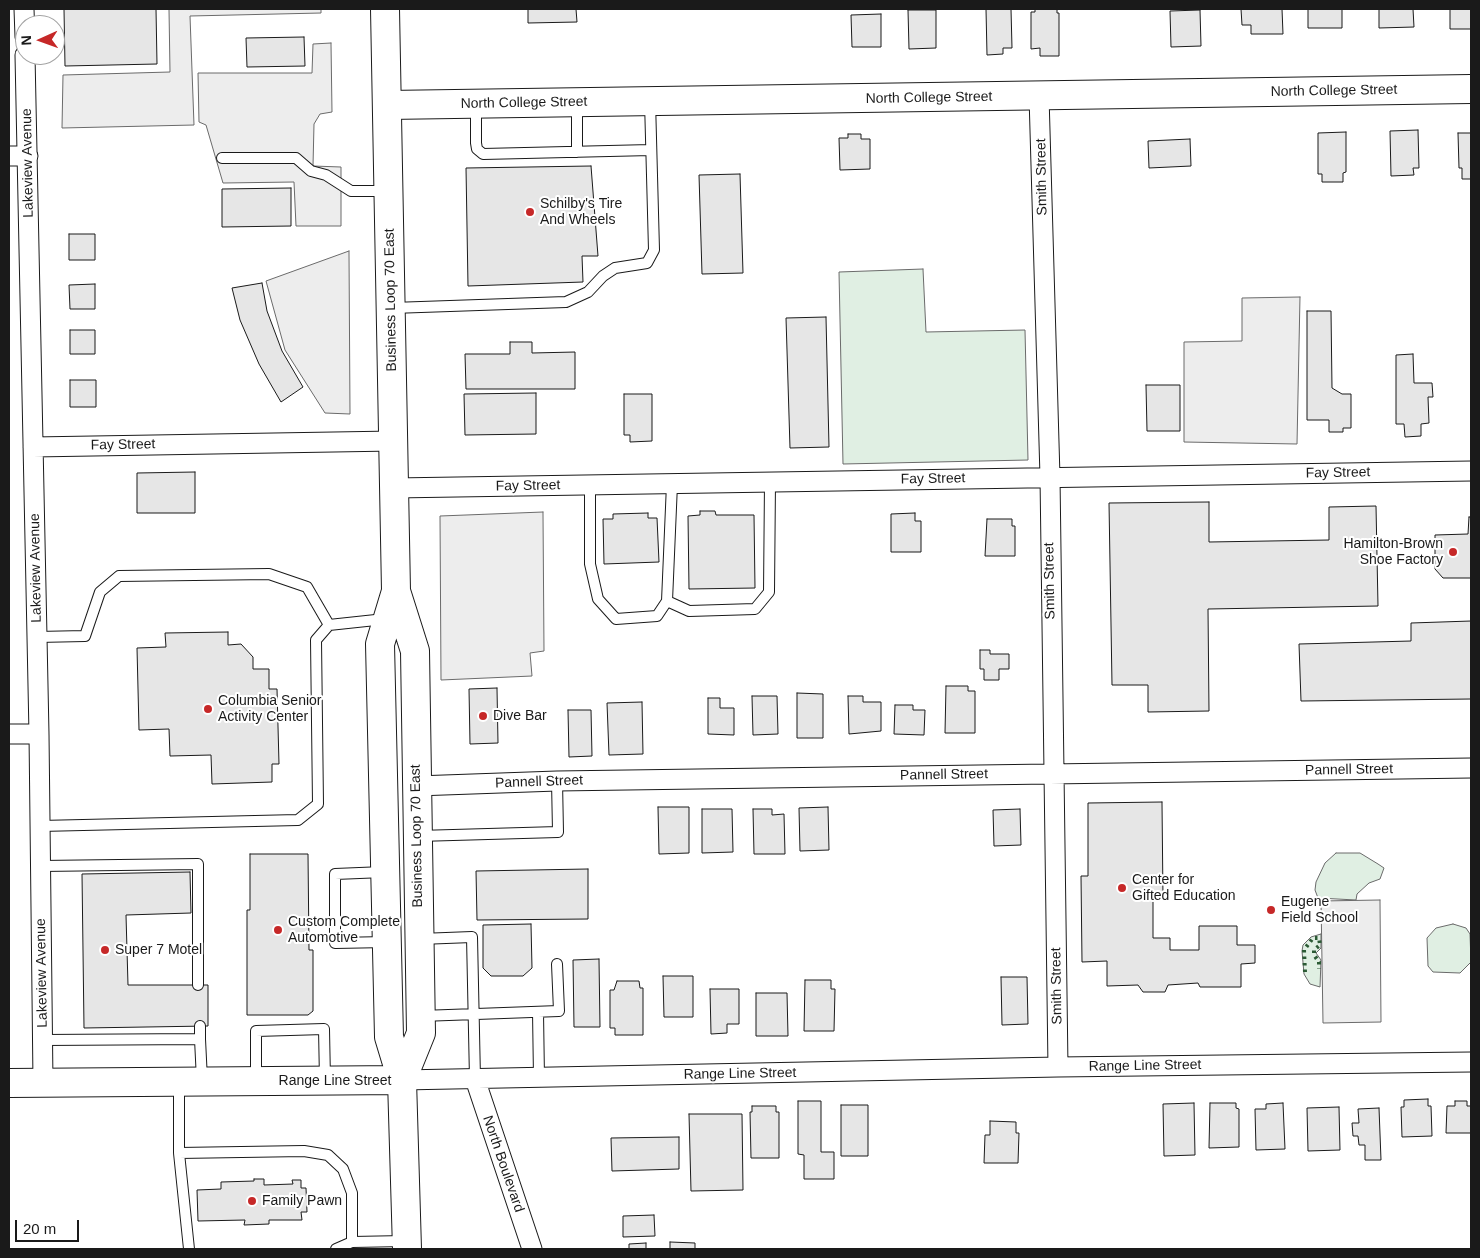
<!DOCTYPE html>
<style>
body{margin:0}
#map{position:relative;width:1480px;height:1258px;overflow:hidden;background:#fff;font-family:Arial,sans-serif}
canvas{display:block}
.frame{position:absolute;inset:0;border:10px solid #1a1a1a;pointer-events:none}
.north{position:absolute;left:15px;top:15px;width:50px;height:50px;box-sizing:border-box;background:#fff;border:1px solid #a3a3a3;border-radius:50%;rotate:268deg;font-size:14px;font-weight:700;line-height:20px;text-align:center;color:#1a1a1a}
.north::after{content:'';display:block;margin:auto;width:18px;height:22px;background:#c62828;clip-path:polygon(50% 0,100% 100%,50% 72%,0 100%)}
.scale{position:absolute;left:15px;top:1220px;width:64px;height:22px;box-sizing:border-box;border:2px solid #1a1a1a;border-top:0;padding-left:6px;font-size:15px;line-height:18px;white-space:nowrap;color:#1a1a1a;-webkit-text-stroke:4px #fff;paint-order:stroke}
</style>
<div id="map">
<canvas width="1480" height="1258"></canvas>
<div class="frame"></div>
<div class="north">N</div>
<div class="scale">20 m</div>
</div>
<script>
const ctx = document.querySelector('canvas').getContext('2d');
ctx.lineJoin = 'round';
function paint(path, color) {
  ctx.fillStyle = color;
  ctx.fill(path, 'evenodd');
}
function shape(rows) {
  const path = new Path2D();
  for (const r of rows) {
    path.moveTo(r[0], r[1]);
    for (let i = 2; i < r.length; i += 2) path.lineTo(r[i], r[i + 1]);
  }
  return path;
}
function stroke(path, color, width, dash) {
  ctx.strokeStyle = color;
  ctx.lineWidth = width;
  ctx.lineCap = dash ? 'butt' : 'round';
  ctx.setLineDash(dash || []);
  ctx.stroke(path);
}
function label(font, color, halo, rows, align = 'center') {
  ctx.font = font + ' Arial,sans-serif';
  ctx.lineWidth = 4;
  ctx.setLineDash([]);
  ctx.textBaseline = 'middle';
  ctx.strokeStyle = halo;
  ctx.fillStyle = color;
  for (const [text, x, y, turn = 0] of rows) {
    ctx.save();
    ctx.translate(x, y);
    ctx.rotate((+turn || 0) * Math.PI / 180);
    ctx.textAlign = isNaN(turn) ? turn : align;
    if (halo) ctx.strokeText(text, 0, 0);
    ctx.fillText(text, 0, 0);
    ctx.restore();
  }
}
const green = shape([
 [923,269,926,332,1025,330,1028,460,843,464,839,272,923,269],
 [1336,853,1360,853,1378,864,1384,868,1380,879,1369,883,1357,894,1356,900,1318,898,1315,890,1316,882,1325,863,1336,853],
 [1453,924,1466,928,1470,934,1471,962,1460,973,1433,972,1428,966,1427,938,1436,928,1453,924],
 [1321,934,1321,948,1316,953,1321,960,1320,987,1310,984,1304,974,1302,951,1303,945,1311,937,1321,934]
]);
paint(green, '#e0efe3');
stroke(green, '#6a6a6a', 1);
const parking = shape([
 [169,9,321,9,321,13,190,16,194,125,62,128,63,75,170,72,169,9],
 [331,43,332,112,320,114,314,124,313,166,341,167,341,226,296,226,294,182,223,183,206,125,199,122,198,73,312,73,313,44,331,43],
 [349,251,350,414,325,413,285,350,266,281,349,251],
 [1300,297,1297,444,1184,442,1184,342,1242,341,1242,298,1300,297],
 [543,512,544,651,530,653,532,676,441,680,440,516,543,512],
 [1380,900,1381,1022,1323,1023,1321,901,1380,900]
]);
paint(parking, '#ededed');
stroke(parking, '#6a6a6a', 1);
const building = shape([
 [64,9,156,9,157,64,65,66,64,9],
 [528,9,576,9,577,22,528,23,528,9],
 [986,9,1011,9,1012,48,1003,48,1003,54,987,55,986,9],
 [1035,9,1057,9,1057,13,1059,13,1059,56,1040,56,1040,48,1031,49,1031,12,1035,12,1035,9],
 [1241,9,1282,9,1283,34,1251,34,1251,25,1242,25,1241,9],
 [1308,9,1342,9,1342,28,1308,28,1308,9],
 [1379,9,1413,9,1414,27,1379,28,1379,9],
 [1450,9,1471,9,1471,29,1450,29,1450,9],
 [908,10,936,10,936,48,909,49,908,10],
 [1200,10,1201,46,1171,47,1170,11,1200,10],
 [881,14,881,47,852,47,851,15,881,14],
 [304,37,305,66,247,67,246,38,304,37],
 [1418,130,1419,168,1413,168,1414,175,1391,176,1390,131,1418,130],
 [1346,132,1346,172,1343,173,1343,182,1322,182,1322,174,1318,174,1318,133,1346,132],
 [1458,133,1471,133,1471,179,1462,179,1462,168,1459,168,1458,133],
 [848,134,861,134,861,139,870,139,870,169,840,170,839,138,848,138,848,134],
 [1190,139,1191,166,1149,168,1148,141,1190,139],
 [591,166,598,256,582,256,583,282,468,286,466,168,591,166],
 [740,174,743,273,702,274,699,175,740,174],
 [291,188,291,226,222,227,222,189,291,188],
 [69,234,95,234,95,260,69,260,69,234],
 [262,283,267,311,282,351,303,387,281,402,259,364,240,320,232,288,262,283],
 [95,284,95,309,70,309,69,285,95,284],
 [1307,311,1331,311,1332,388,1342,394,1351,394,1351,428,1343,428,1343,432,1329,432,1329,420,1307,420,1307,311],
 [826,317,829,447,790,448,786,318,826,317],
 [70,330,95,330,95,354,70,354,70,330],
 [510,342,532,342,532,353,575,352,575,389,466,389,465,354,510,354,510,342],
 [1413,354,1414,383,1432,383,1433,397,1428,397,1429,423,1421,424,1421,436,1405,437,1404,424,1396,424,1396,355,1413,354],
 [70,380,96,380,96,407,70,407,70,380],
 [1146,385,1180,385,1180,431,1147,431,1146,385],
 [536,393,536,434,465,435,464,394,536,393],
 [624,394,652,394,652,441,630,442,630,435,624,435,624,394],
 [195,472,195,513,137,513,137,473,195,472],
 [1209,502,1209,542,1329,540,1329,507,1376,506,1378,606,1208,609,1209,711,1148,712,1148,685,1112,685,1109,503,1209,502],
 [700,511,715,511,716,515,754,515,755,588,689,589,688,516,700,515,700,511],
 [648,513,648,518,657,518,659,562,604,564,603,519,613,519,613,514,648,513],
 [915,513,915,521,921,521,921,552,891,552,891,514,915,513],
 [1469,517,1471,517,1471,578,1443,578,1435,569,1435,535,1468,534,1469,517],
 [987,519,1012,519,1012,526,1015,526,1015,556,985,556,987,519],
 [1471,621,1471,699,1301,701,1299,644,1411,641,1411,623,1471,621],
 [228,632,228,645,241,644,253,657,253,669,269,669,269,689,277,689,279,764,272,764,272,782,212,784,211,755,170,756,169,729,139,730,137,648,166,647,165,633,228,632],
 [980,650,990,650,990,654,1009,654,1009,669,999,669,999,680,984,680,984,669,980,669,980,650],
 [946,686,968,686,968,691,975,691,975,733,945,733,946,686],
 [497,688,498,743,470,744,469,689,497,688],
 [797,693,823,694,823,738,797,738,797,693],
 [752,696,777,696,778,734,753,735,752,696],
 [848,696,863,696,863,702,881,702,881,731,849,734,848,696],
 [708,698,720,698,720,708,734,708,734,735,708,734,708,698],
 [642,702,643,754,609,755,607,703,642,702],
 [895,705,913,705,913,710,925,710,924,735,894,734,895,705],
 [568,710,591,710,592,756,569,757,568,710],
 [1162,802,1163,899,1153,899,1153,938,1170,938,1170,950,1199,950,1199,926,1237,926,1237,945,1255,945,1255,963,1241,964,1241,987,1200,987,1198,983,1168,985,1165,992,1143,992,1138,985,1107,986,1107,961,1082,962,1081,876,1088,876,1088,803,1162,802],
 [658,807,689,807,689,853,659,854,658,807],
 [828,807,829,850,800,851,799,808,828,807],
 [702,809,732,809,733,852,702,853,702,809],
 [753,809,772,809,772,815,784,814,785,854,754,854,753,809],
 [1020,809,1021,845,994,846,993,810,1020,809],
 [250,854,308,854,309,950,313,950,313,1011,308,1015,247,1015,247,910,250,910,250,854],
 [588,869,588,919,477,920,476,871,588,869],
 [190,872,191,913,126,915,128,985,208,985,208,1026,84,1028,82,874,190,872],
 [531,924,532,968,523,976,491,976,483,968,483,925,531,924],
 [599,959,600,1027,574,1027,573,960,599,959],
 [663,976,693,976,693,1017,664,1017,663,976],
 [1001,977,1027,977,1028,1024,1002,1025,1001,977],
 [805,980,831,980,831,989,835,989,834,1031,804,1031,805,980],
 [617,981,639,981,640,988,643,988,643,1035,615,1035,615,1028,610,1028,610,990,614,990,617,981],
 [710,989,739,989,739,1024,727,1024,727,1033,711,1034,710,989],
 [756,993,787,993,788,1036,756,1036,756,993],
 [1428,1099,1428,1106,1431,1106,1432,1136,1402,1137,1401,1107,1404,1107,1404,1100,1428,1099],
 [798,1101,821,1101,821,1152,834,1152,834,1179,804,1179,804,1155,798,1154,798,1101],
 [1455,1101,1467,1101,1467,1106,1471,1106,1471,1133,1446,1133,1447,1106,1455,1106,1455,1101],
 [1194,1103,1195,1155,1164,1156,1163,1104,1194,1103],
 [1210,1103,1236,1103,1236,1108,1239,1109,1239,1147,1209,1148,1210,1103],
 [1283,1103,1285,1149,1256,1150,1255,1109,1266,1109,1266,1104,1283,1103],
 [841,1105,868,1105,868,1156,841,1156,841,1105],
 [752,1106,776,1106,776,1112,779,1112,779,1158,751,1158,750,1112,752,1112,752,1106],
 [1339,1107,1340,1150,1308,1151,1307,1108,1339,1107],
 [1379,1108,1381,1160,1365,1160,1365,1145,1359,1145,1358,1136,1353,1136,1352,1123,1359,1123,1358,1109,1379,1108],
 [689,1114,742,1114,743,1190,691,1191,689,1114],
 [990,1121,1016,1122,1016,1133,1019,1133,1018,1163,984,1163,985,1135,990,1135,990,1121],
 [679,1137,679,1169,612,1171,611,1138,679,1137],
 [254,1179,264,1179,264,1185,293,1184,292,1180,301,1180,301,1188,306,1188,307,1212,301,1212,302,1220,269,1220,269,1224,244,1225,245,1220,198,1221,197,1190,221,1189,221,1182,254,1181,254,1179],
 [654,1215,655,1236,623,1237,623,1216,654,1215],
 [670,1242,695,1243,695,1249,670,1249,670,1242],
 [646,1243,646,1249,629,1249,629,1244,646,1243]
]);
paint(building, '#e6e6e6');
stroke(building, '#1a1a1a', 1);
const lane = shape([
 [476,105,476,143,477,149,483,154,651,150],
 [577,152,577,103],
 [222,158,296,158,311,171,326,175,351,191,388,191],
 [392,308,566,302,588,292,603,276,615,268,647,263,654,250,650,101],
 [590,485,590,564,598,599,616,619,657,616,667,601,672,484],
 [667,601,689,611,755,609,769,592,770,482],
 [37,637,85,636,100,592,119,576,269,574,307,587,329,625],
 [40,826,298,820,318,804,316,640,329,625,385,619],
 [418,836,558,832,557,781],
 [41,866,198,864,198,985],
 [384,872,335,874,335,943,387,942],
 [420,939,472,937,475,1079],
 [538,1012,539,1078],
 [421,1016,559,1011,557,964],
 [200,1026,200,1039],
 [43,1040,200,1039,202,1080],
 [256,1079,256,1031,324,1029,325,1080],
 [179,1083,179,1153,304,1151,328,1155,343,1169,352,1193,352,1242,405,1241],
 [179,1153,189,1249],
 [336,1249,352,1242]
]);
const street = shape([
 [24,9,25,37],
 [25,55,39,734,43,1082],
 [1039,96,1050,477,1058,1067],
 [9,156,28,156],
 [33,447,394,441],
 [394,488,1471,471],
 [9,734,39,734],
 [416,786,557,781,1471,768],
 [475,1079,532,1249],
 [402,1080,1058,1067,1471,1062]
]);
const secondary = shape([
 [387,105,1471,89]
]);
const primary = shape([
 [385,9,396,591,380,644,389,1037,402,1080,407,1249],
 [396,591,415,651,421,1033,402,1080],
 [9,1083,402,1080]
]);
stroke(lane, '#1a1a1a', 12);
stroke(street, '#1a1a1a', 21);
stroke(secondary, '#1a1a1a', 30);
stroke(primary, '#1a1a1a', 30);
stroke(lane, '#fff', 10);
stroke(street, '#fff', 19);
stroke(secondary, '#fff', 28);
stroke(primary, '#fff', 28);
stroke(shape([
 [1305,972,1304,950,1313,938,1319,938,1320,945,1314,950,1314,955,1319,962,1319,969]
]), '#2b5a34', 4, [2.5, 4]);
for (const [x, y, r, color] of [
 [530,212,5,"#c62828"],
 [1453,552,5,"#c62828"],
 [208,709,5,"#c62828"],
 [483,716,5,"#c62828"],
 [1122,888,5,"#c62828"],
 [1271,910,5,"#c62828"],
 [278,930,5,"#c62828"],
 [105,950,5,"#c62828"],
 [252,1201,5,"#c62828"]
]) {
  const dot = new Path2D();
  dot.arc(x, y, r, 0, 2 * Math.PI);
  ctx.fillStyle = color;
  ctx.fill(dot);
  stroke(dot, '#fff', 2);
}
label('14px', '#1a1a1a', '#fff', [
 ["North College Street",1334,91,-1],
 ["North College Street",929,98,-1],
 ["North College Street",524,103,-1],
 ["Lakeview Avenue",28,163,-91],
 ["Smith Street",1042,177,-91],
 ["Business Loop 70 East",391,300,-91],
 ["Fay Street",123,445,-1],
 ["Fay Street",1338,473,-1],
 ["Fay Street",933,479,-1],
 ["Fay Street",528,486,-1],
 ["Lakeview Avenue",36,568,-91],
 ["Smith Street",1050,581,-91],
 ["Pannell Street",1349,770,-1],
 ["Pannell Street",944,775,-1],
 ["Pannell Street",539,782,-2],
 ["Business Loop 70 East",417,836,-91],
 ["Lakeview Avenue",42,973,-91],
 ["Smith Street",1057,986,-91],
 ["Range Line Street",1145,1066,-1],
 ["Range Line Street",740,1074,-1],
 ["Range Line Street",335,1081],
 ["North Boulevard",503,1164,71]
]);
label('14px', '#1a1a1a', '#fff', [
 ["Schilby's Tire",540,204],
 ["And Wheels",540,220],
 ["Hamilton-Brown",1443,544,"right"],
 ["Shoe Factory",1443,560,"right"],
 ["Columbia Senior",218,701],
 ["Activity Center",218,717],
 ["Dive Bar",493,716],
 ["Center for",1132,880],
 ["Gifted Education",1132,896],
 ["Eugene",1281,902],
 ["Field School",1281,918],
 ["Custom Complete",288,922],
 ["Automotive",288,938],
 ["Super 7 Motel",115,950],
 ["Family Pawn",262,1201]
], 'left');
</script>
